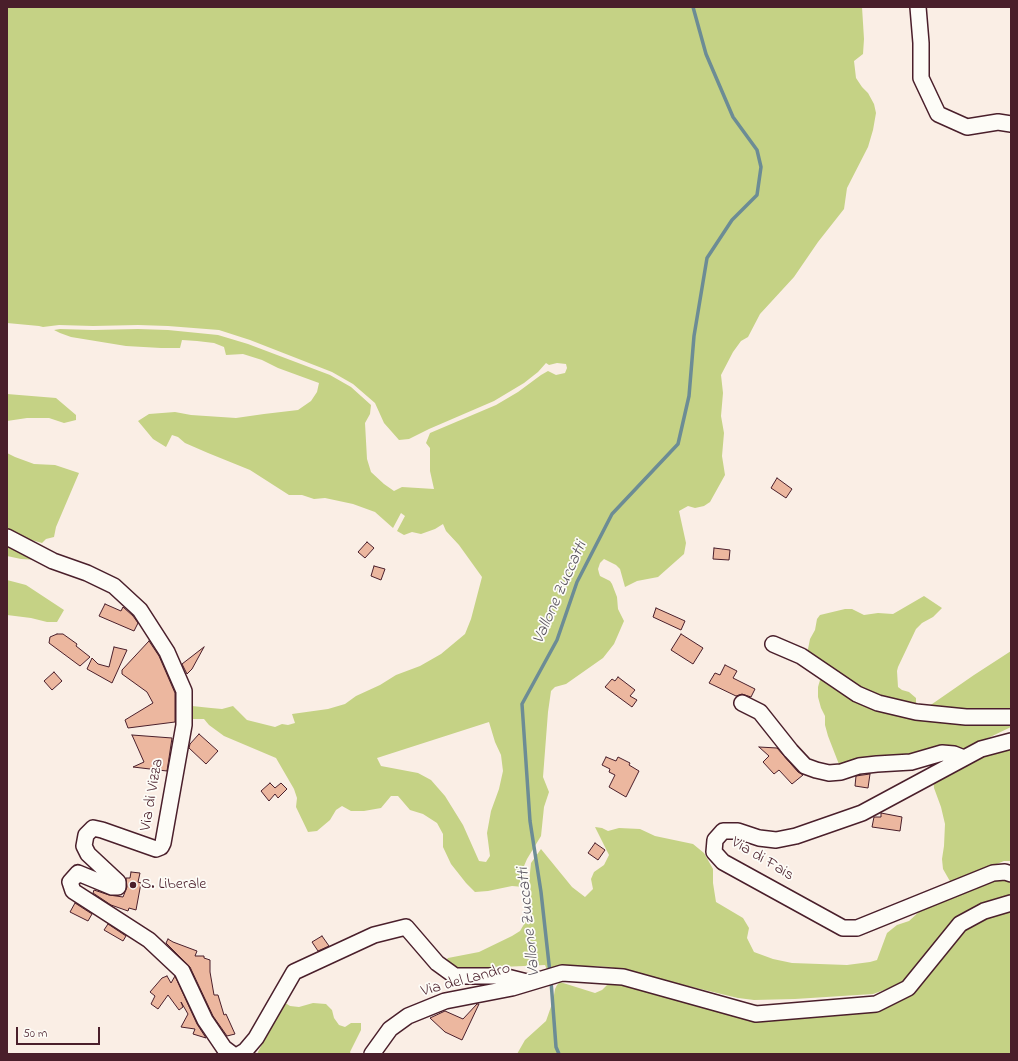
<!DOCTYPE html>
<style>
body{margin:0}
#map{position:relative;width:1018px;height:1061px;overflow:hidden;background:#faeee5;font-family:"Indie Flower",sans-serif}
canvas{display:block}
.frame{position:absolute;inset:0;border:8px solid #4a1f2b;pointer-events:none}
.scale{position:absolute;left:16px;top:1027px;width:84px;height:18px;box-sizing:border-box;border:2px solid #4a1f2b;border-top:0;padding-left:5px;font-size:12px;line-height:14px;white-space:nowrap;color:#4a1f2b;-webkit-text-stroke:3px #fdfcf7;paint-order:stroke}
</style>
<div id="map">
<canvas width="1018" height="1061"></canvas>
<div class="frame"></div>
<div class="scale">50 m</div>
</div>
<script>
const ctx = document.querySelector('canvas').getContext('2d');
ctx.lineJoin = 'round';
function paint(path, color) {
  ctx.fillStyle = color;
  ctx.fill(path, 'evenodd');
}
function shape(rows) {
  const path = new Path2D();
  for (const r of rows) {
    path.moveTo(r[0], r[1]);
    for (let i = 2; i < r.length; i += 2) path.lineTo(r[i], r[i + 1]);
  }
  return path;
}
function stroke(path, color, width, dash) {
  ctx.strokeStyle = color;
  ctx.lineWidth = width;
  ctx.lineCap = dash ? 'butt' : 'round';
  ctx.setLineDash(dash || []);
  ctx.stroke(path);
}
function label(font, color, halo, rows, align = 'center') {
  ctx.font = font + ' "Indie Flower",sans-serif';
  ctx.lineWidth = 3.5;
  ctx.setLineDash([]);
  ctx.textBaseline = 'middle';
  ctx.strokeStyle = halo;
  ctx.fillStyle = color;
  for (const [text, x, y, turn = 0] of rows) {
    ctx.save();
    ctx.translate(x, y);
    ctx.rotate((+turn || 0) * Math.PI / 180);
    ctx.textAlign = isNaN(turn) ? turn : align;
    if (halo) ctx.strokeText(text, 0, 0);
    ctx.fillText(text, 0, 0);
    ctx.restore();
  }
}
paint(shape([
 [7,7,862,7,864,39,863,54,854,61,856,78,862,87,868,93,874,104,876,113,873,130,868,147,847,188,844,209,818,242,794,277,760,314,748,337,741,341,733,352,721,375,723,393,721,416,724,433,722,456,725,475,710,502,704,506,695,508,688,506,679,511,686,543,684,554,658,577,637,581,625,587,620,569,616,565,604,559,600,563,598,569,599,573,600,576,610,581,612,584,617,597,618,609,624,621,614,644,603,658,566,684,555,687,551,691,548,712,543,777,549,792,544,807,541,836,527,859,524,866,524,887,512,886,488,891,475,892,466,883,451,864,443,847,443,834,437,823,423,814,410,810,398,796,391,796,381,808,364,811,351,811,342,806,336,810,330,820,317,831,308,832,296,807,297,798,294,789,276,758,224,736,209,725,204,719,193,719,190,716,192,706,211,708,222,709,233,706,247,720,275,727,282,724,288,725,295,723,292,714,328,709,345,704,356,696,380,685,396,675,420,666,441,654,465,634,471,619,482,577,459,545,446,531,443,524,435,529,421,534,412,532,404,535,397,531,405,516,401,513,393,528,375,512,353,504,325,498,314,499,302,495,289,495,250,470,208,453,185,443,178,437,172,435,166,447,153,439,138,421,149,414,175,412,191,415,236,418,264,414,298,410,311,401,317,392,319,383,278,368,262,360,243,354,226,355,224,347,214,343,197,341,182,340,180,348,161,348,126,346,71,337,60,333,54,330,60,329,93,330,138,329,168,330,218,335,248,344,330,375,351,387,371,405,370,414,365,423,367,459,371,472,384,484,394,491,402,487,434,489,430,471,430,448,426,443,430,433,496,405,518,392,541,375,548,371,556,375,565,373,567,368,566,364,557,363,549,365,546,363,538,372,524,383,494,401,429,429,409,439,399,440,384,423,375,403,353,384,332,372,250,340,219,330,168,326,138,325,93,326,59,325,43,327,39,326,7,323],
 [489,722,495,742,501,755,503,771,499,789,491,811,487,833,490,856,486,862,479,861,463,825,445,796,431,780,418,773,381,766,377,758],
 [7,394,56,398,76,415,76,420,64,423,49,418,27,418,7,421],
 [7,453,15,457,34,464,55,465,79,473,56,527,54,537,46,539,42,543,7,533],
 [7,538,39,560,21,559,7,556],
 [7,580,26,585,64,610,57,622,47,622,31,618,7,615],
 [924,596,942,608,933,617,922,623,916,629,898,667,897,671,898,687,902,690,909,692,916,698,916,710,882,702,807,654,810,639,815,630,817,619,820,615,845,609,852,609,864,615,878,613,893,614],
 [1011,651,1011,713,922,711,974,675],
 [827,677,851,694,1011,720,1011,727,963,750,840,767,828,736,825,725,825,716,821,708,818,697,818,687,820,680],
 [1011,736,1011,861,1004,861,951,883,943,869,942,859,944,846,945,824,941,807,934,788,933,776],
 [595,827,602,828,608,831,619,828,640,829,655,836,693,844,704,853,713,869,713,883,716,902,743,918,749,928,747,938,754,952,773,959,792,963,847,965,870,962,877,960,887,933,897,925,909,921,932,900,1011,871,1011,898,987,904,911,976,898,985,873,994,795,999,754,1000,738,998,609,967,591,966,547,970,545,965,459,969,453,968,445,962,448,958,479,952,512,936,520,931,526,921,531,902,529,883,531,863,541,849,572,887,585,897,593,889,591,879,594,872,604,865,609,855],
 [1011,907,1011,1054,517,1054,525,1040,546,1021,553,1001,555,989,557,985,560,982,595,993,602,990,614,978,745,1010,894,997,972,921],
 [278,1000,287,1004,290,1006,299,1007,313,1003,326,1004,332,1010,334,1018,339,1025,345,1027,351,1023,361,1023,361,1030,350,1052,351,1054,257,1054,263,1042,263,1038]
]), '#c5d285');
stroke(shape([
 [550,973,541,892,530,821,522,704,557,640,577,582,612,514,678,444,689,396,694,336,707,258,732,220,757,195,761,167,757,150,733,117,706,54,693,7],
 [551,981,556,1047,559,1054]
]), '#6c8c95', 3.5);
const building = shape([
 [777,478,792,489,786,498,771,488,777,478],
 [367,542,374,548,365,558,358,552,367,542],
 [714,548,730,550,729,560,713,559,714,548],
 [374,566,385,569,381,580,371,576,374,566],
 [105,604,121,611,123,607,133,616,138,623,134,631,99,616,105,604],
 [656,608,685,621,681,630,653,617,656,608],
 [57,634,63,634,77,644,76,646,90,657,80,666,49,643,50,637,57,634],
 [681,634,703,648,693,664,671,650,681,634],
 [149,641,159,656,175,693,175,722,128,728,125,720,153,703,147,692,122,674,122,670,149,641],
 [114,647,127,650,112,683,87,669,92,658,98,664,109,667,114,647],
 [204,647,192,669,187,674,182,664,204,647],
 [725,665,737,671,733,678,755,689,751,697,742,694,736,696,709,683,715,673,720,675,725,665],
 [54,672,62,681,52,690,44,681,54,672],
 [618,677,635,690,630,696,637,700,632,707,605,687,612,679,615,681,618,677],
 [199,734,218,751,206,764,189,748,190,744,199,734],
 [132,735,172,738,167,771,133,767,144,762,132,735],
 [759,747,777,748,798,772,803,775,792,784,779,770,774,774,763,762,769,756,759,747],
 [606,757,616,761,618,757,630,763,629,765,639,771,626,797,609,787,615,775,609,772,610,769,602,765,606,757],
 [870,774,868,788,855,786,856,776,870,774],
 [270,783,275,788,281,783,287,789,278,798,275,794,269,801,261,791,270,783],
 [881,813,902,817,900,831,872,827,874,817,881,817,881,813],
 [595,843,605,850,598,860,588,853,595,843],
 [131,872,140,873,138,882,141,883,136,910,129,908,128,911,111,905,93,893,94,890,109,895,123,897,127,887,126,878,130,878,131,872],
 [75,903,92,914,88,921,70,912,75,903],
 [108,924,126,936,123,941,104,930,108,924],
 [322,936,329,946,318,951,312,942,322,936],
 [168,939,173,942,197,951,195,956,204,956,204,958,210,960,210,972,214,995,218,995,224,1015,226,1014,235,1034,227,1036,213,1016,190,967,166,943,168,939],
 [167,976,171,983,175,976,197,1024,206,1038,193,1034,195,1029,181,1027,188,1014,181,1002,183,1007,179,1010,168,995,158,1009,151,1004,155,996,150,992,162,978,167,976],
 [477,1004,479,1004,462,1040,445,1032,430,1018,445,1011,463,1019,477,1004]
]);
paint(building, '#ecb79f');
stroke(building, '#4a1f2b', 1);
const minor = shape([
 [918,7,921,43,921,78,938,114,967,127,998,122,1011,124],
 [7,537,53,561,87,573,114,586,140,610,167,652,184,691,184,725,163,843,161,847,156,849,102,830,93,828,86,835,84,846,88,854,118,882,118,887,112,887,78,873,70,882,73,891,149,940,182,971,205,1020,224,1048,232,1054],
 [773,644,801,656,857,694,878,703,916,712,966,717,1011,717],
 [742,703,760,712,791,751,805,766,816,770,829,773,841,772,859,766,877,764,911,762,942,753,954,754,964,758],
 [1011,741,981,749,862,813,796,836,776,840,759,838,738,831,723,831,715,840,714,852,723,862,843,928,857,928,993,873,1005,872,1011,874],
 [240,1054,245,1051,256,1038,294,972,374,935,406,927,437,963,455,976,503,976,527,982],
 [372,1054,390,1029,408,1016,445,1001,512,988,562,973,623,977,756,1014,876,1004,908,988,960,924,984,911,1011,903]
]);
stroke(minor, '#4a1f2b', 18);
stroke(minor, '#fdfcf7', 15);
for (const [x, y, r, color] of [
 [133,885,4,"#4a1f2b"]
]) {
  const dot = new Path2D();
  dot.arc(x, y, r, 0, 2 * Math.PI);
  ctx.fillStyle = color;
  ctx.fill(dot);
  stroke(dot, '#fdfcf7', 1.5);
}
label('16px', '#4a1f2b', '#fdfcf7', [
 ["Via di Vizza",153,795,-80],
 ["Via di Fais",762,860,31],
 ["Via del Landro",466,981,-15]
]);
label('16px', '#4a1f2b', '#fdfcf7', [
 ["S. Liberale",141,885]
], 'left');
label('italic 17px', '#5b5560', '#fdfcf7', [
 ["Vallone Zuccatti",561,593,-66],
 ["Vallone Zuccatti",530,922,-96]
]);
</script>
